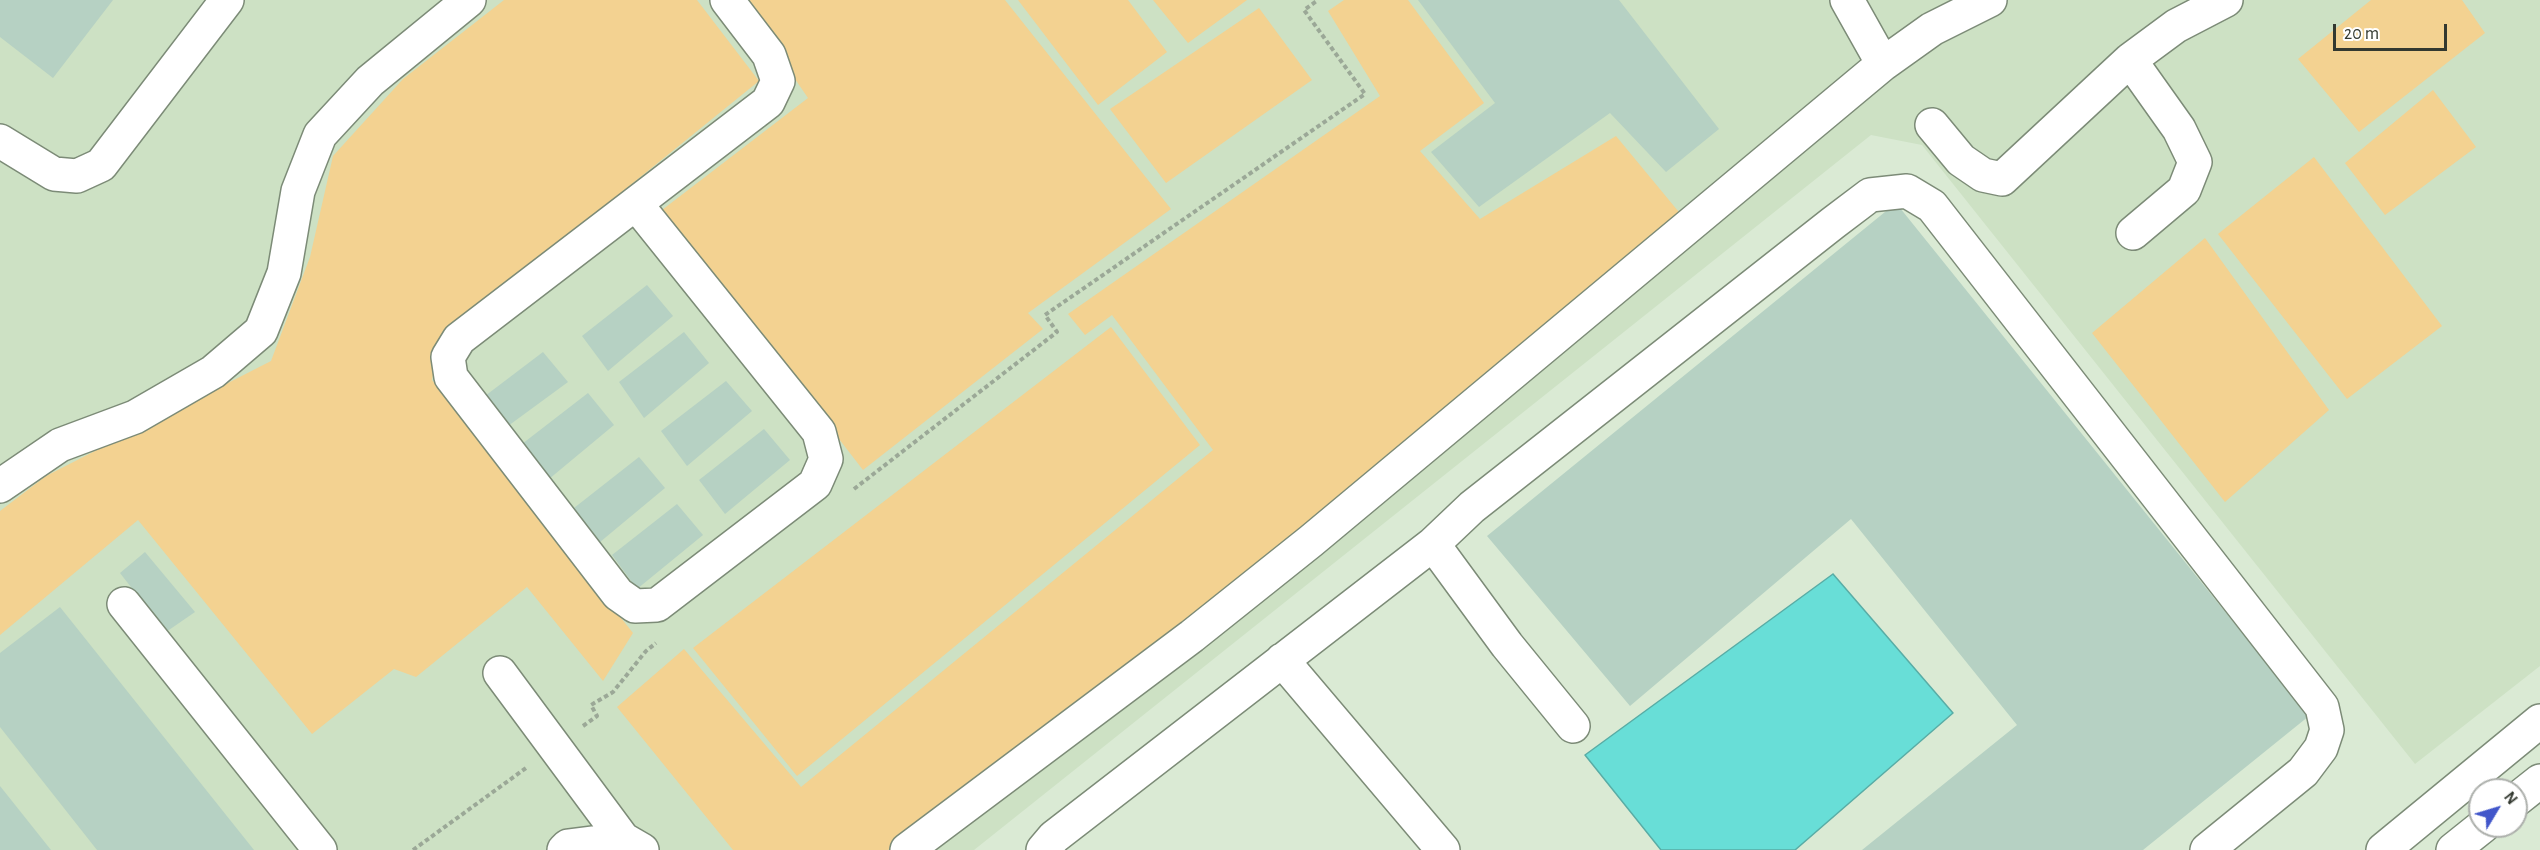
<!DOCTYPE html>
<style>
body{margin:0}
#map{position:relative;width:2540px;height:850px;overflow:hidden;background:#daead4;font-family:"Alegreya Sans",sans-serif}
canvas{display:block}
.north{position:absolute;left:2468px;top:778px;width:60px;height:60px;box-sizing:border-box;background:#fff;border:2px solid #adb0ac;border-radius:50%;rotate:52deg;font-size:16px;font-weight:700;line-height:24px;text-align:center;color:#333930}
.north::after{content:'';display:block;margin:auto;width:21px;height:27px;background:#4156ca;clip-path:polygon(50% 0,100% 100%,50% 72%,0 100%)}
.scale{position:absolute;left:2333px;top:24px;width:114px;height:27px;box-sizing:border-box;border:3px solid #333930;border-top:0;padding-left:8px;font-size:18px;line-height:21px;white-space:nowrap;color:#333930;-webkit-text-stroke:4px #fff;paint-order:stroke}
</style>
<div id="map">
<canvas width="2540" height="850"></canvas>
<div class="north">N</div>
<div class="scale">20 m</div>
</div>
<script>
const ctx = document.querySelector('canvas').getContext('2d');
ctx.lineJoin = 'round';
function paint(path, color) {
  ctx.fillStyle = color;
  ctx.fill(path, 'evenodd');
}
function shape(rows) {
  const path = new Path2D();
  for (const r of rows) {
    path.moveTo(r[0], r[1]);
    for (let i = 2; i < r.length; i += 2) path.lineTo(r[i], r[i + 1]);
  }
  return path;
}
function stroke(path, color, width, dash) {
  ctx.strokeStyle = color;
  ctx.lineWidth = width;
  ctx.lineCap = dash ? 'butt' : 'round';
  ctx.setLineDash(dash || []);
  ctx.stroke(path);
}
paint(shape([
 [0,0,2540,0,2540,666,2415,764,1922,145,1871,135,974,850,0,850]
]), '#cde1c4');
paint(shape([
 [504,0,697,0,759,81,439,340,432,380,633,633,603,681,527,587,416,677,394,669,312,734,138,520,0,635,0,511,46,476,271,361,310,257,333,156,403,79],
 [741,0,1005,0,1171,209,1028,313,1043,329,863,470,662,210,808,98],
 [1018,0,1128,0,1167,52,1098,105],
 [1153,0,1247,0,1188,43],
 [1344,0,1408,0,1484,103,1420,151,1480,219,1616,136,1683,217,1188,622,888,850,733,850,617,707,684,649,801,787,1213,450,1112,315,1085,335,1068,314,1380,96,1328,11],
 [2371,0,2462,0,2485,33,2359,132,2298,59],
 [1259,8,1312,80,1166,183,1110,109],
 [2433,90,2476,147,2385,215,2345,163],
 [2314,157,2442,326,2347,399,2218,234],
 [2205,238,2329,410,2225,502,2092,333],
 [1111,327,1200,445,797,776,693,648]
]), '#f3d291');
const water = shape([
 [1833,574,1953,713,1795,850,1661,850,1585,755,1833,574]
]);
paint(water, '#68ded7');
stroke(water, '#58aca5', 1.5);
paint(shape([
 [0,0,113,0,53,78,0,37],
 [1418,0,1619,0,1719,129,1666,172,1610,113,1479,207,1431,152,1495,103],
 [1896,203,2309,716,2143,850,1862,850,2017,725,1851,519,1630,706,1487,536],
 [647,285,673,316,608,371,582,336],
 [684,332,709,363,644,418,619,382],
 [543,352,568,382,508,426,485,396],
 [726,381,752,411,687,466,661,431],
 [588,393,614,425,549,479,522,444],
 [764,429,790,460,725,514,699,480],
 [639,457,665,488,600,542,574,508],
 [677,504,703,535,637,589,612,555],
 [145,552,195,612,166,632,120,573],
 [60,607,254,850,97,850,0,727,0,653],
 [0,786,51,850,0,850]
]), '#b6d1c3');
const minor = shape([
 [1847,0,1883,64],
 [2130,60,2176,26,2226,0],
 [1932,125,1961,160,1983,175,2002,179,2130,60,2179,129,2195,162,2184,190,2133,233],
 [0,141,54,174,77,176,101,165,227,0],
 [636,204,819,432,826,459,815,484,657,605,635,606,618,594,451,377,448,357,459,339,768,102,778,81,769,55,727,0],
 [0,486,60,445,135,417,213,372,261,331,284,273,298,191,320,135,370,81,469,0],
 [1433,544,1507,645,1573,726],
 [124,604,320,850],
 [1282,660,1443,850],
 [500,673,623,839,642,850],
 [2516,800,2540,781],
 [564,850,568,846,623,839],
 [907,850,1192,636,1311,541,1883,64,1932,29,1990,0],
 [1043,850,1054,837,1433,544,1472,507,1833,223,1870,195,1907,191,1932,206,2322,707,2327,730,2321,748,2303,772,2207,850],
 [2383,850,2540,721],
 [2453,850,2483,826]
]);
stroke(minor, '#7c8b77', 36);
stroke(shape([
 [854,489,1057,332,1045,315,1365,94,1304,10,1318,0],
 [583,726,597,716,591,705,613,692,646,651,656,643],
 [413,850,526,768]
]), '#9ba897', 4, [4.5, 3]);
stroke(minor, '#fff', 33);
</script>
